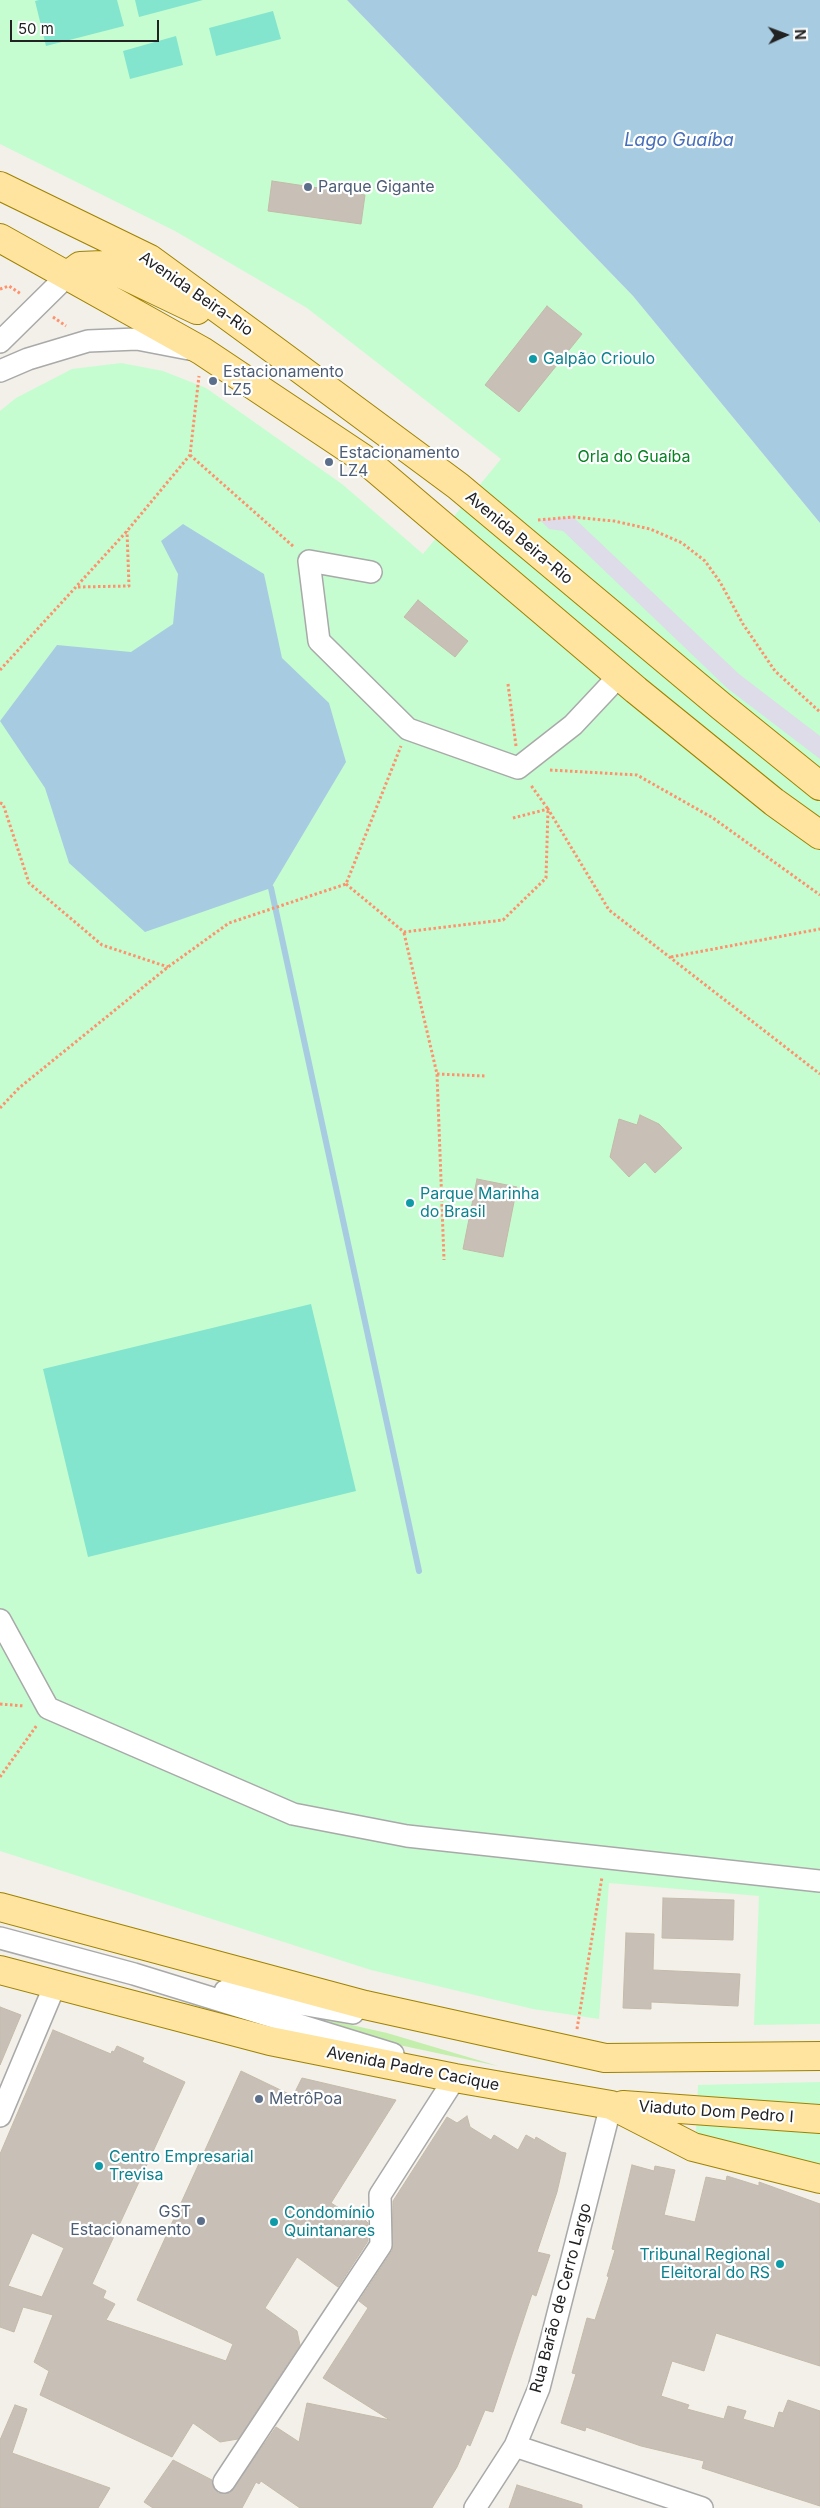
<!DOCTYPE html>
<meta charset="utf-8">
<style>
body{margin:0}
#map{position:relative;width:820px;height:2508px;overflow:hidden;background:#f2f0e8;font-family:Inter,sans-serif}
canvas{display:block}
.north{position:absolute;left:760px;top:10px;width:50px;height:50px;-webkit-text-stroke:4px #fff;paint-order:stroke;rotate:88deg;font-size:14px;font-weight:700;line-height:20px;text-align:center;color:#222}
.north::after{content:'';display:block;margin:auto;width:18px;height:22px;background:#222;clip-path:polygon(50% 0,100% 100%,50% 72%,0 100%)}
.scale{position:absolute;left:10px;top:20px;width:149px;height:22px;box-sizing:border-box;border:2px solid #222;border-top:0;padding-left:6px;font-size:15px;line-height:18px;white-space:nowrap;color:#222;-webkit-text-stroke:4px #fff;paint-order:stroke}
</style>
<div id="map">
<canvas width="820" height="2508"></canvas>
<div class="north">N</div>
<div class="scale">50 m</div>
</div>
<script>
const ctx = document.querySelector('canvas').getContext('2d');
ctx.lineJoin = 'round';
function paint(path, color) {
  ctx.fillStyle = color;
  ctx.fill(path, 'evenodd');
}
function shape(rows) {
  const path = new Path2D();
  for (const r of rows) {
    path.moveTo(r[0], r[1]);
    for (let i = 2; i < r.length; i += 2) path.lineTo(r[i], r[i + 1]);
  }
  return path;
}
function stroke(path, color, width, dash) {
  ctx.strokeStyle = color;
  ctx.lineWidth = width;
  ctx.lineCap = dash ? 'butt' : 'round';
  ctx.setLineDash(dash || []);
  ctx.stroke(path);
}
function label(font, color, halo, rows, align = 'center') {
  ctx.font = font + ' Inter,sans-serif';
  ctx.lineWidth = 4.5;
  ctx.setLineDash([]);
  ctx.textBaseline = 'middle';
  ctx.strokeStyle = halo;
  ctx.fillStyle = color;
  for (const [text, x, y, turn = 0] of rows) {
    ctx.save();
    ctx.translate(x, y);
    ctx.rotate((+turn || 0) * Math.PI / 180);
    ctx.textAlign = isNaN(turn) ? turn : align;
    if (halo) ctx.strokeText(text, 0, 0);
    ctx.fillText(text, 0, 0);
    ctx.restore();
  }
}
paint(shape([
 [182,1987,387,2033,498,2066,385,2042]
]), '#c3eeac');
paint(shape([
 [0,0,347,0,633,296,820,523,820,2024,754,2025,759,1896,609,1883,599,2019,533,2009,371,1970,0,1851,0,411,16,398,72,369,121,363,163,371,206,388,342,484,423,554,501,459,307,308,175,231,0,144],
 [820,2082,820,2165,696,2133,698,2085]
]), '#c5fdd1');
paint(shape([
 [39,0,117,0,124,26,46,46,35,1],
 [135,0,203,0,139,17],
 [273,11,281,39,216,56,209,28],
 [176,36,183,65,130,79,123,51],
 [311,1304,356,1491,88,1557,43,1369]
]), '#83e5cd');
paint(shape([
 [573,517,739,674,820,736,820,759,727,688,563,531,549,529,540,520]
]), '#dedce8');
paint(shape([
 [347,0,820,0,820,523,633,296],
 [183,524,264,574,282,658,329,703,346,762,271,888,145,932,69,863,45,788,0,721,57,645,131,652,173,624,178,574,161,541]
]), '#a7cce2');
stroke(shape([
 [271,888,419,1571]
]), '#a7cce2', 6);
const building = shape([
 [272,181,365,195,361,224,268,211,272,181],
 [547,306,582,334,519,412,485,385,547,306],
 [418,600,468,641,455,657,404,617,418,600],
 [640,1115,659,1124,682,1148,655,1173,645,1162,629,1177,610,1157,619,1119,637,1125,640,1115],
 [477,1179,517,1187,503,1257,463,1249,477,1179],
 [663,1898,734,1900,733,1940,662,1938,663,1898],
 [626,1933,654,1934,653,1970,740,1974,738,2006,651,2002,651,2009,623,2008,626,1933],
 [0,2007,21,2015,0,2065,0,2007],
 [53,2030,111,2054,112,2051,114,2052,117,2046,144,2058,142,2062,185,2082,92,2284,106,2291,103,2298,115,2304,106,2320,226,2361,233,2344,137,2300,241,2071,293,2096,302,2078,396,2100,331,2203,352,2216,361,2216,368,2223,368,2241,338,2287,297,2257,265,2308,297,2331,300,2345,238,2439,220,2442,193,2423,172,2457,40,2395,49,2371,34,2362,53,2315,23,2307,14,2332,0,2327,0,2154,53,2030],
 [32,2233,64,2248,42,2297,8,2286,32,2233],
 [467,2116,470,2127,491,2140,494,2135,518,2150,526,2135,535,2140,536,2137,561,2152,566,2153,557,2192,537,2252,550,2255,536,2296,532,2294,493,2412,485,2410,470,2446,467,2444,457,2467,432,2508,300,2508,261,2481,259,2484,256,2482,242,2508,153,2508,144,2502,173,2460,212,2480,213,2487,218,2493,230,2493,276,2427,299,2442,307,2403,390,2420,323,2378,368,2308,359,2301,392,2251,393,2201,447,2117,457,2123,467,2116],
 [632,2165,654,2171,655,2166,675,2170,664,2215,695,2222,706,2177,726,2181,727,2176,759,2186,759,2182,820,2204,820,2366,716,2333,704,2371,672,2361,661,2396,689,2405,687,2409,724,2419,728,2406,746,2411,743,2419,774,2428,779,2412,783,2413,788,2400,820,2411,820,2506,702,2468,704,2461,641,2446,586,2427,585,2431,561,2423,576,2374,572,2373,587,2318,595,2320,609,2277,607,2276,615,2250,612,2249,632,2165],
 [15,2405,27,2409,12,2453,110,2488,98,2508,0,2508,0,2440,15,2405],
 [517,2485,582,2505,582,2508,509,2508,517,2485]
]);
paint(building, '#c8c0b7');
stroke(building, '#c5baa9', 1);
const minor = shape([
 [0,342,68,275],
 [0,371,28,359,88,341,137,339,189,349],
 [371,572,309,561,319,641,408,729,518,768,573,725,619,676],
 [0,1620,48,1708,293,1814,407,1836,820,1881],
 [0,1938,134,1974,393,2054],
 [225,1991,353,2013],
 [0,2116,55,1985],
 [515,2446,702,2508],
 [224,2482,381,2245,380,2195,455,2078],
 [475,2508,515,2446,539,2388,611,2105]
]);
const major = shape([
 [0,186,150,259,273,349,458,486,721,706,820,786],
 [0,238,202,351,364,459,636,690,774,802,820,835],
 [68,275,80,266,103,265,197,310],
 [0,1907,365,2005,605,2058,820,2056],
 [0,1970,270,2041,455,2078,611,2105,693,2147,820,2179],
 [623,2105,820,2119]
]);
stroke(minor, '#a9a9a9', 24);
stroke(major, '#9f8200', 30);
stroke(shape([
 [0,289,9,286,21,294],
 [53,317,66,326],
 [190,455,294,547],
 [538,520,573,517,614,521,650,529,682,543,705,561,720,582,743,624,775,671,820,712],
 [78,587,129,586,127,531],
 [0,670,127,531,190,455,199,376],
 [508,684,516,746],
 [550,770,637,775,713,818,820,895],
 [0,803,3,804,29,883,102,945,168,967],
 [513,818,548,809,609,910,820,1074],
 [346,884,404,932,503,920,546,878,548,809,530,784],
 [404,933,437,1074,444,1260],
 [671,957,820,929],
 [437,1074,485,1076],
 [0,1108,19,1088,168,967,229,923,346,884,401,746],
 [0,1704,24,1706],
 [0,1777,37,1725],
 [577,2029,602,1877]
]), '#ff916c', 3, [2.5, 2.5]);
stroke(minor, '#fff', 21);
stroke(major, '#ffe4a0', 28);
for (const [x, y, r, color] of [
 [308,187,5,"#5c6f8a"],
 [533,359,5,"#0f9aa8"],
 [213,381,5,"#5c6f8a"],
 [329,462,5,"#5c6f8a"],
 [410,1203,5,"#0f9aa8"],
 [259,2099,5,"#5c6f8a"],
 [99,2166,5,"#0f9aa8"],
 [201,2221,5,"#5c6f8a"],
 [274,2222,5,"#0f9aa8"],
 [780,2264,5,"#0f9aa8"]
]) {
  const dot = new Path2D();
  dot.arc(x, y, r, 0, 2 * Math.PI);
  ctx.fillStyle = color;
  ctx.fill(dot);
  stroke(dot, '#fff', 2);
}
label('16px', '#4e5e75', '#fff', [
 ["Parque Gigante",318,187],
 ["Estacionamento",223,372],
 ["LZ5",223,390],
 ["Estacionamento",339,453],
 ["LZ4",339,471],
 ["MetrôPoa",269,2099],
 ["GST",191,2212,"right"],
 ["Estacionamento",191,2230,"right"]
], 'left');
label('16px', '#222', '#fff', [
 ["Avenida Beira-Rio",196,294,35],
 ["Avenida Beira-Rio",519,538,40],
 ["Avenida Padre Cacique",413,2069,11],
 ["Viaduto Dom Pedro I",716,2112,4],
 ["Rua Barão de Cerro Largo",561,2298,-75]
]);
label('16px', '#0d838f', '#fff', [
 ["Galpão Crioulo",543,359],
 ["Parque Marinha",420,1194],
 ["do Brasil",420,1212],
 ["Centro Empresarial",109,2157],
 ["Trevisa",109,2175],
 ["Condomínio",284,2213],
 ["Quintanares",284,2231],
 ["Tribunal Regional",770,2255,"right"],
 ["Eleitoral do RS",770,2273,"right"]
], 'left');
label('16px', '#068423', '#fff', [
 ["Orla do Guaíba",634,457]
]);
label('italic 18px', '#476fb9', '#fff', [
 ["Lago Guaíba",679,141]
]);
</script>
